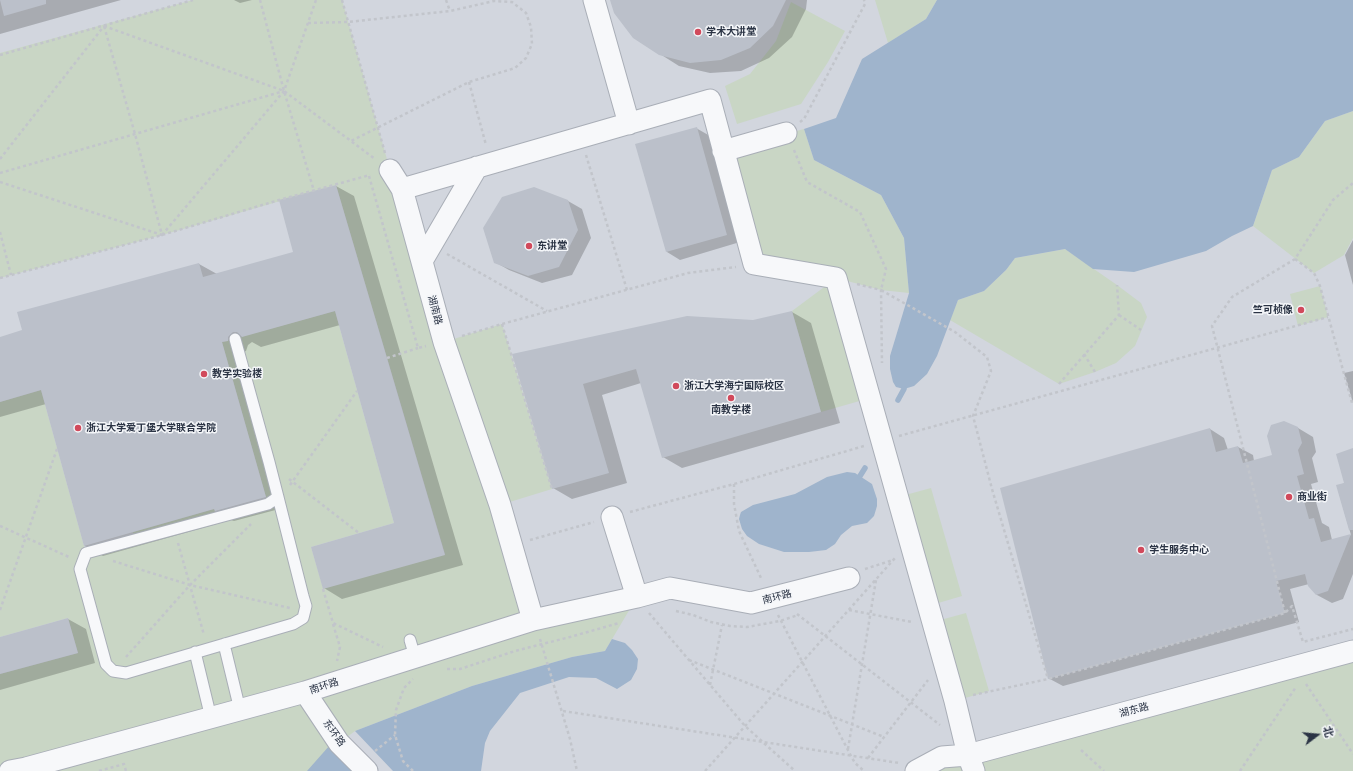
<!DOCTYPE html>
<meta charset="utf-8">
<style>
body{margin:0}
#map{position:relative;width:1353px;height:771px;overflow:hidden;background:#e4e7ec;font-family:"Asap Condensed","Noto Sans SC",sans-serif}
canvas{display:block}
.north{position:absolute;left:1297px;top:715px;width:40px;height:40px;-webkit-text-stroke:3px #f4f6f9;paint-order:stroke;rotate:74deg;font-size:11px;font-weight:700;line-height:16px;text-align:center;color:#2b3445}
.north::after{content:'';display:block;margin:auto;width:14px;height:18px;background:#2b3445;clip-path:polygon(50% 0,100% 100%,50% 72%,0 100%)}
</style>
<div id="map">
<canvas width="1353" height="771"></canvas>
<div class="north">北</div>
</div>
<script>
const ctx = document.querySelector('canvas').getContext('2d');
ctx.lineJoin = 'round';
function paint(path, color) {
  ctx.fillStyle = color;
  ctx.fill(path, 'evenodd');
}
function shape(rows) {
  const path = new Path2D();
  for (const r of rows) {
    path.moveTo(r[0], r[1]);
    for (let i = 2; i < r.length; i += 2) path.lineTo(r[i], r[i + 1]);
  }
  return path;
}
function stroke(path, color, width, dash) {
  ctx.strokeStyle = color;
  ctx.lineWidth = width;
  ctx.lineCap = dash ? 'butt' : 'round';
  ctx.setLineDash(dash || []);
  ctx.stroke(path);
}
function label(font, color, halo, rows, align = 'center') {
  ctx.font = font + ' "Asap Condensed","Noto Sans SC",sans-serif';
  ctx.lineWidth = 3;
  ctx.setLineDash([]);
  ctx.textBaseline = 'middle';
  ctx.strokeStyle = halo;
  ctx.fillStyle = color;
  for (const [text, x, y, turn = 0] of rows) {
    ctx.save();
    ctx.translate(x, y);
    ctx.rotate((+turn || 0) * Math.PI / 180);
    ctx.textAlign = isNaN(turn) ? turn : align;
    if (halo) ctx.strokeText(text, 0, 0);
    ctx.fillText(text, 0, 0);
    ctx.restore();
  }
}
paint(shape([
 [0,0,1353,0,1353,771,0,771]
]), '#d2d6de');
paint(shape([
 [193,0,342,0,390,170,444,342,502,324,552,489,500,505,533,620,637,597,605,651,572,657,472,686,355,731,339,743,313,771,0,771,0,674,78,653,68,618,0,637,0,402,41,390,86,553,135,539,133,532,214,509,217,518,268,504,222,342,335,311,394,523,311,547,323,588,445,554,336,185,162,235,0,278,0,53],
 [875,0,937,0,926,19,888,43],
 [791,2,845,31,828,62,801,104,737,124,725,86,750,74,776,41],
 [1353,111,1353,238,1344,255,1314,273,1253,226,1272,170,1299,157,1325,121],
 [804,129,814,160,881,195,904,238,909,293,881,290,836,278,870,398,821,412,792,311,835,279,754,264,723,151],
 [1065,249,1117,285,1141,303,1147,317,1135,346,1116,363,1095,372,1059,384,950,320,958,300,984,291,1006,270,1015,258],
 [1320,286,1328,317,1298,326,1290,294],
 [931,488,962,596,928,606,898,497],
 [966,613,989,691,955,701,933,622],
 [1353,651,1353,771,916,771]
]), '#c9d6c5');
paint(shape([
 [937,0,1353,0,1353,111,1325,121,1299,157,1272,170,1253,226,1232,236,1206,251,1134,272,1093,269,1065,249,1015,258,1006,270,984,291,958,300,937,356,927,374,914,386,904,389,896,387,893,382,890,369,890,356,909,293,904,238,881,195,814,160,804,129,836,118,862,59,926,19],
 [847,472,855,473,872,484,877,499,877,506,874,516,867,523,852,526,841,535,835,544,826,550,809,552,784,552,759,544,747,536,742,529,739,519,740,515,741,512,753,505,795,494,827,477],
 [612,639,625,643,632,650,638,659,637,669,631,680,617,689,596,678,569,677,520,693,490,731,485,743,481,771,393,771,355,731,472,686,572,657,605,651],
 [330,745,354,771,307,771]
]), '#9fb4cc');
paint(shape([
 [0,0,121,0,0,34],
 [234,0,252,0,240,3],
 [611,0,807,0,806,9,792,37,769,58,741,71,710,73,679,66,660,54],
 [696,128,710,136,740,242,680,260,667,252],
 [336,186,354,196,463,565,342,599,324,588,395,524,340,325,261,347,252,342,248,345,246,351,240,353,283,508,234,521,231,520,103,556,85,546,46,404,0,417,0,338,24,331,199,264,217,274,295,253],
 [568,201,582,209,591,238,572,275,542,283,509,270,495,262],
 [1353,240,1353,285,1345,255],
 [792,312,811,323,840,423,682,468,663,457,641,383,602,395,627,483,572,499,553,488,513,355,753,321],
 [1353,371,1353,403,1344,373],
 [1298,428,1313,437,1316,452,1312,458,1318,482,1311,484,1322,523,1329,527,1332,540,1351,535,1337,486,1345,483,1353,450,1353,574,1343,599,1332,603,1317,595,1309,584,1290,589,1299,622,1063,686,1048,678,1210,429,1224,438,1228,450,1238,447,1253,455,1254,461,1273,456],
 [68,619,86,629,95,663,0,690,0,638]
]), '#0003');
stroke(shape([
 [898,400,904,389],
 [860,476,865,468]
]), '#9fb4cc', 5.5);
paint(shape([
 [0,0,46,0,46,4,4,16],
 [610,0,786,0,773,26,750,48,721,60,690,63,659,55,633,38,614,13],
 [697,127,727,235,666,252,635,144],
 [336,185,445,555,323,589,311,547,394,523,335,311,242,337,237,332,233,332,228,337,228,341,222,342,266,497,215,511,214,509,84,546,41,390,0,402,0,337,22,330,17,312,199,263,203,277,293,252,279,200],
 [534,187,568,200,578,230,559,267,528,276,494,263,483,228,502,197],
 [792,311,821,412,662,458,636,369,583,384,609,473,552,489,512,354,687,316,753,320],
 [1284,421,1298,427,1302,443,1298,450,1304,474,1297,476,1309,519,1314,518,1321,542,1351,534,1328,591,1316,595,1308,586,1305,574,1276,581,1285,613,1048,679,1000,488,1210,428,1216,452,1238,446,1243,463,1272,455,1267,436,1271,425],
 [1353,448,1353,530,1349,530,1336,485,1344,483,1336,454],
 [68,618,78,653,0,674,0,637]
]), '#bbc0ca');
const lane = shape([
 [235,339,269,462,278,497,303,596,306,606,303,618,293,624,126,673,113,671,106,664,80,569,86,553,268,504,278,497],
 [410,640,415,657],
 [224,644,240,710],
 [195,652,211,718]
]);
const street = shape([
 [594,0,629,124],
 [723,151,786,133],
 [390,170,402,189,444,342,500,505,533,620],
 [402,189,710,100,754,264,836,278,955,701,968,755,974,771],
 [422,261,477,167],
 [612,517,637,597],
 [305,692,339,743,367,771],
 [10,771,26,768,305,692,533,620,637,597,670,588,751,603,849,578],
 [916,771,942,757,968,755,1353,651]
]);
stroke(lane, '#a9aeb7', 13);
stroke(street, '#a9aeb7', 23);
stroke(shape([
 [260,0,284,91,314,191],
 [342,0,385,153],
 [446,0,450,11],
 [308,23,348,22,450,11,494,1,512,2,526,13,531,27,532,44,526,58,515,68,469,82,351,141],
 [104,26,284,91,375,159],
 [0,55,193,0],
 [469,82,486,145],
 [800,122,804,119,865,4,864,0],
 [794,150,807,182,860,212,886,269,881,290,955,332,987,357,991,371,973,416,992,489,1048,679],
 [586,155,627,290],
 [0,159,104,26],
 [0,173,284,91],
 [369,176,418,348,426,346],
 [0,182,162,235,135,134,104,26],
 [0,232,11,275],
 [162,235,284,91,316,0],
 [447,254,547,311],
 [1295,259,1314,273,1320,286,1352,403,1353,403],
 [0,278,162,235,279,200,370,175],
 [857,284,881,290,882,363],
 [1119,315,1141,330],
 [502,324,552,489],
 [462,336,502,324,688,273,736,267],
 [1084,354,1095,372],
 [387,358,418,348],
 [1059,384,1119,315,1117,285],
 [899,436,1328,317],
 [289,479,359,533],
 [734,484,734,504,739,531,762,580],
 [290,485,357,391],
 [630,512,734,484,864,446],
 [0,526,69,557],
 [530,540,594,522],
 [178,543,204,635],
 [113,561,190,585,290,608],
 [865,569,893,560],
 [323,589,333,623,383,647],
 [0,610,57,449],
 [849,610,912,622],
 [676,611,693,615,711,622,730,626,747,627,780,621,798,615],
 [649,613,745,726,795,771],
 [1285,613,1212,326,1232,297,1295,259,1333,200,1353,183],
 [797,614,940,725],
 [778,615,851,756,855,763,864,771],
 [333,624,340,647,337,661],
 [540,639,570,739,577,771],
 [126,657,190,585,251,524],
 [689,660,884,737],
 [447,669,460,669,515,651,570,637,619,623],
 [1306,684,1353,754],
 [710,685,722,625],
 [973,695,1048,679,1285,613,1292,606,1303,642,1353,629],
 [563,711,899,763],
 [848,749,876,580],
 [1081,750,1104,771],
 [375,751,395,735],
 [868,758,928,680],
 [99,771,124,764,126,771],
 [413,771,403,761,395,735,396,710,404,688,413,679],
 [705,771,895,558],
 [1240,771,1296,687]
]), '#c2c5cb', 2.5, [3, 3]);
stroke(lane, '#f7f8fa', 11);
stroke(street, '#f7f8fa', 21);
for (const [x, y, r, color] of [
 [698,32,4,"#d1495b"],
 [529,246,4,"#d1495b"],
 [1301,310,4,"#d1495b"],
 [204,374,4,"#d1495b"],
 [676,386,4,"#d1495b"],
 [731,398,4,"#d1495b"],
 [78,428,4,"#d1495b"],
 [1289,497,4,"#d1495b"],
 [1141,550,4,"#d1495b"]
]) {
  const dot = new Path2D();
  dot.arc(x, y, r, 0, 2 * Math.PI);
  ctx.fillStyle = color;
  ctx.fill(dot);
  stroke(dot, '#f4f6f9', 1.5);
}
label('bold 10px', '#2b3445', '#f4f6f9', [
 ["学术大讲堂",706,32],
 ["东讲堂",537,246],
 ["竺可桢像",1293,310,"right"],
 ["教学实验楼",212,374],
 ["浙江大学海宁国际校区",684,386],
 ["南教学楼",731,410,"center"],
 ["浙江大学爱丁堡大学联合学院",86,428],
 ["商业街",1297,497],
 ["学生服务中心",1149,550]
], 'left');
label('10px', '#2b3445', '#f4f6f9', [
 ["湖南路",435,310,75],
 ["南环路",777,597,-14],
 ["南环路",324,686,-18],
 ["湖东路",1134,710,-15],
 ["东环路",334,733,54]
]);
</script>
